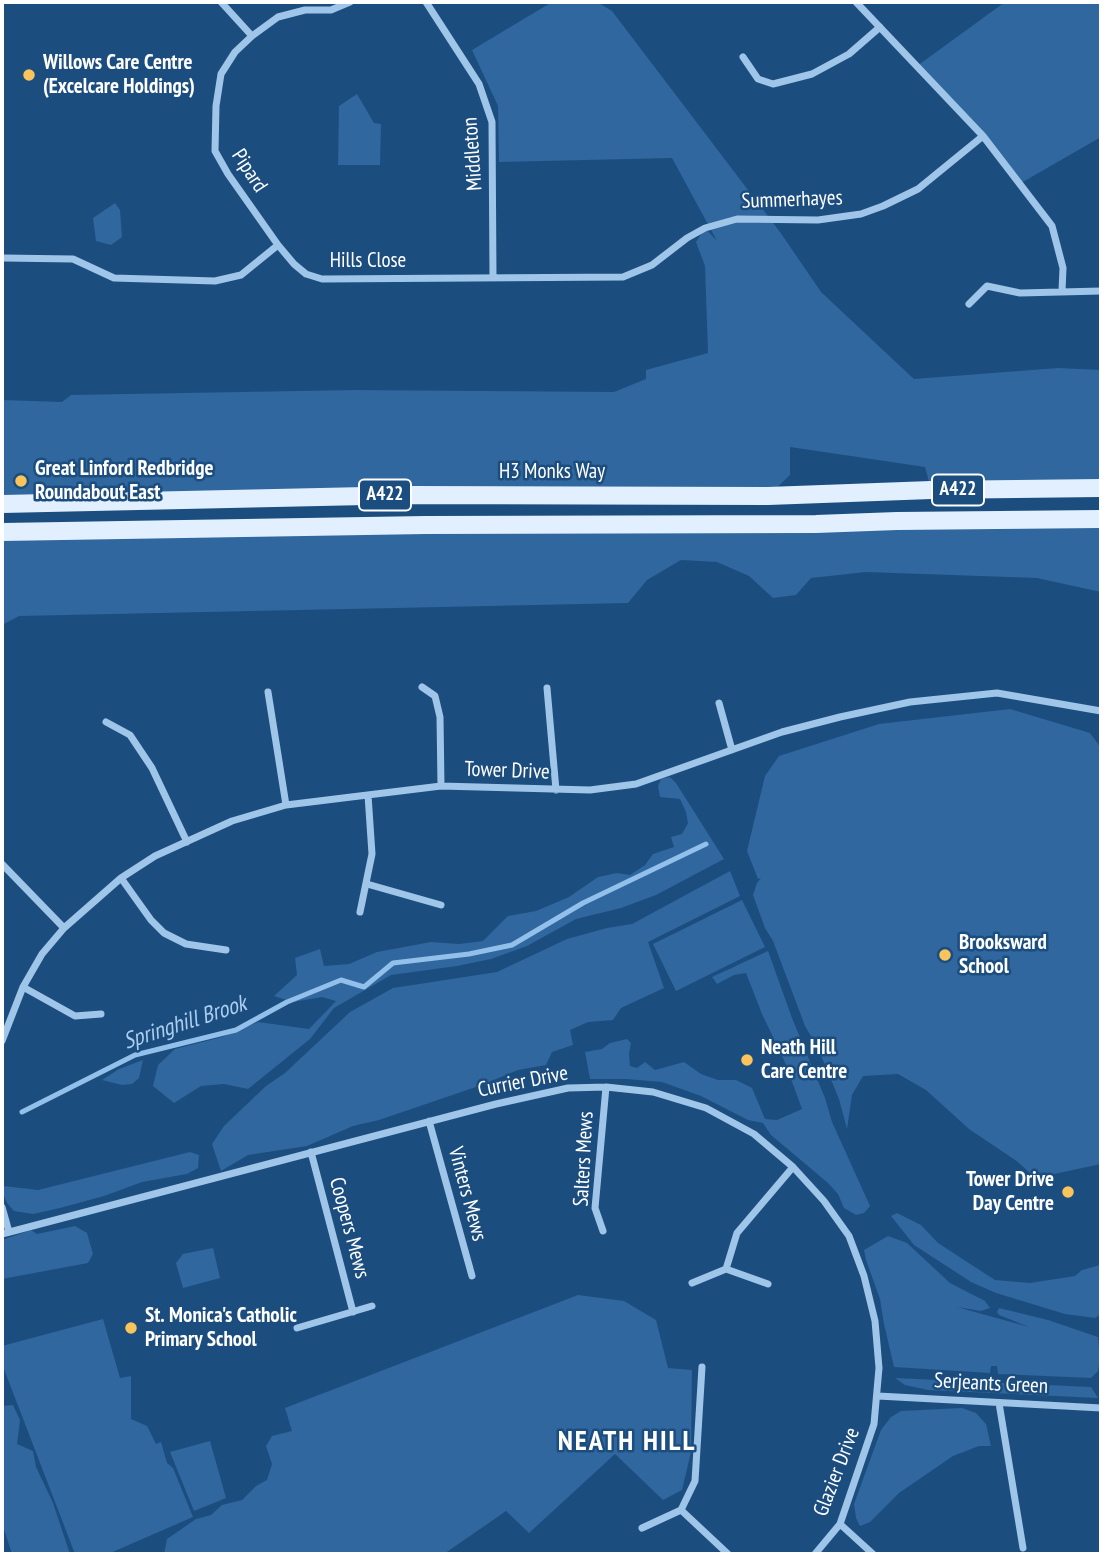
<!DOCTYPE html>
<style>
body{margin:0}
#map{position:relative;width:1103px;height:1556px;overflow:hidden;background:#1c4d7f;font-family:"PT Sans Narrow",sans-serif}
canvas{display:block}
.frame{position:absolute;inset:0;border:4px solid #fff;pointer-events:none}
</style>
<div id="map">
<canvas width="1103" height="1556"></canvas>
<div class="frame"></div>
</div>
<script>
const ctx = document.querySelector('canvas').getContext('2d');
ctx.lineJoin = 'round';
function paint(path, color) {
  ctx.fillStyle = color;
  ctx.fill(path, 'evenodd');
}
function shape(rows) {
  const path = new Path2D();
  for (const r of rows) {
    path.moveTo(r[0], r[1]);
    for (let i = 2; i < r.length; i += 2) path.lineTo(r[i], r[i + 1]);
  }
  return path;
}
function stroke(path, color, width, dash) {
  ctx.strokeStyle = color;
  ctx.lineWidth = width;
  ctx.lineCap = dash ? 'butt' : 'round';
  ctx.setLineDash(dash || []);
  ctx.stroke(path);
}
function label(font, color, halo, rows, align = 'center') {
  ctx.font = font + ' "PT Sans Narrow",sans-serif';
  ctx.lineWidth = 5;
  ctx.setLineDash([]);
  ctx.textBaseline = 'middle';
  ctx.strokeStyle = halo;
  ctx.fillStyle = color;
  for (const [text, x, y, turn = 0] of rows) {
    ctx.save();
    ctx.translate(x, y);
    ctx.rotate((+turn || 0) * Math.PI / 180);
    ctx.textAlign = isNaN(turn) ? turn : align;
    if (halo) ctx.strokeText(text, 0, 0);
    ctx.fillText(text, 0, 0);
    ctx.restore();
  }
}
paint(shape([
 [552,2,597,2,612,11,780,232,821,292,914,379,1058,368,1101,370,1101,488,931,490,925,467,790,447,790,475,768,496,2,501,2,400,62,402,71,395,355,390,614,392,646,379,646,370,708,353,705,266,696,242,705,228,717,241,672,158,499,162,498,106,472,50],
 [1005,2,1101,2,1101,137,1021,183,917,66],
 [357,94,374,123,381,124,380,165,338,165,339,106],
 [115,203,120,210,122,237,111,245,96,241,93,218],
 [1101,519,1101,592,1037,578,866,572,811,578,796,595,773,598,749,576,717,562,681,560,647,580,628,603,19,616,2,625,2,532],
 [1010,709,1090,733,1101,748,1101,1164,1035,1178,1018,1162,969,1129,926,1090,898,1074,863,1076,852,1095,847,1129,839,1099,818,1048,805,1026,773,941,765,928,753,895,757,883,761,878,758,879,747,851,765,776,779,756,879,724],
 [670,777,676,783,724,859,656,895,621,908,576,919,527,946,491,959,457,966,391,975,334,1008,310,1039,248,1089,224,1084,201,1086,174,1103,153,1086,158,1065,175,1049,222,1037,258,1022,309,1029,336,1001,322,997,293,1002,274,996,297,975,295,958,320,949,324,966,349,964,377,952,431,942,459,944,483,941,508,916,536,911,569,897,598,877,617,873,630,875,645,865,653,854,674,847,671,837,682,834,688,823,686,812,680,799,660,797,658,786,661,779],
 [730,871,740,896,648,942,664,988,621,1008,613,1020,588,1022,570,1030,573,1045,552,1052,546,1065,518,1070,479,1086,379,1120,353,1126,307,1146,248,1155,221,1171,212,1144,224,1126,266,1086,285,1073,350,1012,393,988,497,972,567,939,607,928,632,924],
 [742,900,765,947,676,991,653,944],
 [768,951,792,1018,825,1098,832,1122,870,1206,864,1213,856,1215,844,1208,838,1194,828,1183,771,1135,763,1123,748,1120,701,1096,662,1082,626,1079,590,1079,585,1052,602,1049,610,1043,627,1039,631,1043,629,1053,630,1066,637,1068,645,1062,655,1070,684,1062,701,1074,718,1080,736,1080,752,1088,765,1119,777,1120,802,1109,784,1060,762,1014,746,973,734,975,717,984,712,977],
 [143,1060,139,1078,132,1084,122,1085,102,1080,119,1069],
 [190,1152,199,1155,198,1168,187,1174,142,1182,104,1196,60,1208,33,1214,14,1211,7,1203,3,1194,4,1186,38,1190],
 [897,1213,921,1225,938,1243,995,1280,1030,1283,1075,1276,1082,1270,1100,1265,1101,1314,1095,1318,1065,1314,996,1293,971,1282,914,1245,891,1216],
 [75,1226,87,1233,93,1254,88,1263,2,1279,2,1240,31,1230,37,1234],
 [888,1236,907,1243,950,1283,985,1301,990,1308,981,1311,957,1307,1029,1327,999,1315,997,1312,999,1308,1048,1320,1098,1337,1100,1358,1098,1371,1091,1378,998,1374,997,1366,991,1366,990,1373,894,1367,884,1324,880,1299,866,1260,864,1250],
 [213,1248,220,1278,183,1288,176,1263,183,1254],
 [578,1295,624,1301,656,1320,668,1368,692,1370,691,1452,682,1490,663,1500,615,1454,529,1533,506,1511,444,1554,287,1554,286,1552,275,1554,164,1554,167,1539,196,1519,211,1515,222,1505,242,1500,256,1486,267,1480,272,1464,266,1446,272,1436,292,1431,285,1408],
 [103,1319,120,1378,131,1376,131,1419,147,1426,156,1444,161,1442,167,1463,173,1468,193,1517,108,1554,75,1554,2,1364,2,1346],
 [895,1378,1091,1387,1098,1398,928,1390,905,1385],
 [13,1405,20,1420,17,1444,33,1451,36,1467,53,1503,70,1554,12,1554,2,1523,2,1406],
 [962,1408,976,1413,986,1424,991,1446,979,1446,953,1456,899,1493,870,1522,860,1526,856,1518,854,1504,881,1430,891,1417,901,1411],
 [210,1441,226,1498,194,1511,170,1452]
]), '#2f679e');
stroke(shape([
 [22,1112,135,1055,236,1030,287,1002,341,980,364,987,393,963,469,954,512,945,583,903,706,844]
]), '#92c0eb', 5);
stroke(shape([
 [221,2,252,36],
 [426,2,479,84,492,122,493,278],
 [856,2,983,136,1052,226,1063,268,1062,291],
 [743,57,758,79,773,84,812,74,849,54,880,27],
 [278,245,228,174,215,151,216,106,221,74,235,52,252,36,278,17,305,10,331,10,350,2],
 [3,258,73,259,114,278,215,281,241,275,278,245,294,264,306,274,322,279,623,277,652,265,687,238,705,228,737,219,818,220,861,214,883,206,918,189,983,136],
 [969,304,987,286,1020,293,1101,291],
 [422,687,435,696,440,717,441,786],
 [547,688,556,790],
 [268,692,286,805],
 [719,703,732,750],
 [106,722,130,735,152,768,187,842],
 [2,864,64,928],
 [121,878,151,920,164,933,186,944,226,950],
 [367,884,441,905],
 [360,912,372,854,368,795],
 [23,987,75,1016,101,1014],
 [2,1041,23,987,42,954,64,928,121,878,155,856,232,821,286,805,441,786,590,790,636,784,782,732,840,717,910,702,997,693,1101,711],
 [429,1121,472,1276],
 [311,1152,353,1312],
 [2,1207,9,1232],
 [603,1231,595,1208,606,1087],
 [2,1234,496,1104,568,1088,606,1087,653,1092,706,1108,754,1134,793,1167,824,1201,849,1236,864,1276,875,1321,879,1368,874,1424,840,1524,815,1554],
 [726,1269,737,1233,793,1167],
 [692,1283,726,1269,768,1284],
 [297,1328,372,1306],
 [878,1396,1101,1408],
 [999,1403,1023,1548],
 [681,1510,728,1554],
 [840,1524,873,1554],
 [642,1528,681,1510,695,1481,702,1367]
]), '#9fc5e9', 7);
stroke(shape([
 [2,504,411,495,768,496,931,490,1101,488],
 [2,532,426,525,816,524,897,521,1101,519]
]), '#e2effe', 18);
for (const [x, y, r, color] of [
 [29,75,7,"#fac45d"],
 [21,481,7,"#fac45d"],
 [945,955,7,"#fac45d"],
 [747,1060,7,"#fac45d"],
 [1068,1192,7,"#fac45d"],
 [131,1328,7,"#fac45d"]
]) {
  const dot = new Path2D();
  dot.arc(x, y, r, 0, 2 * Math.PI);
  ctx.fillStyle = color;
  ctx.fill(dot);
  stroke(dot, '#1c4d7f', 2.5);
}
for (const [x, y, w] of [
 [958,490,52],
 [385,495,52]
]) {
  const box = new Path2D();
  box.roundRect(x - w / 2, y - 15.5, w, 31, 5);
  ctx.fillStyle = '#1c4d7f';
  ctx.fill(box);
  stroke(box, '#fff', 2);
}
label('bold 19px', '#fff', null, [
 ["A422",958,490],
 ["A422",385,495]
]);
label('bold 21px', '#fff', '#1c4d7f', [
 ["Willows Care Centre",43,63],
 ["(Excelcare Holdings)",43,87],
 ["Great Linford Redbridge",35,469],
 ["Roundabout East",35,493],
 ["Brooksward",959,943],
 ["School",959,967],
 ["Neath Hill",761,1048],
 ["Care Centre",761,1072],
 ["Tower Drive",1054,1180,"right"],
 ["Day Centre",1054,1204,"right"],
 ["St. Monica's Catholic",145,1316],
 ["Primary School",145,1340]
], 'left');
label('21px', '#fff', '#1c4d7f', [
 ["Middleton",473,154,-94],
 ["Pipard",249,171,57],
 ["Summerhayes",792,200,-2],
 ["Hills Close",368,261],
 ["H3 Monks Way",552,472],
 ["Tower Drive",507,771,2],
 ["Currier Drive",523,1082,-11],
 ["Salters Mews",584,1159,-87],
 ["Vinters Mews",467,1194,75],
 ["Coopers Mews",349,1228,75],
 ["Serjeants Green",991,1384,3],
 ["Glazier Drive",837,1472,-69]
]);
label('italic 23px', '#abcef1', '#1c4d7f', [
 ["Springhill Brook",185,1023,-18]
]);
ctx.letterSpacing = '2px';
label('bold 28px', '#fff', '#1c4d7f', [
 ["NEATH HILL",627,1442]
]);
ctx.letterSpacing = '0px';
</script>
